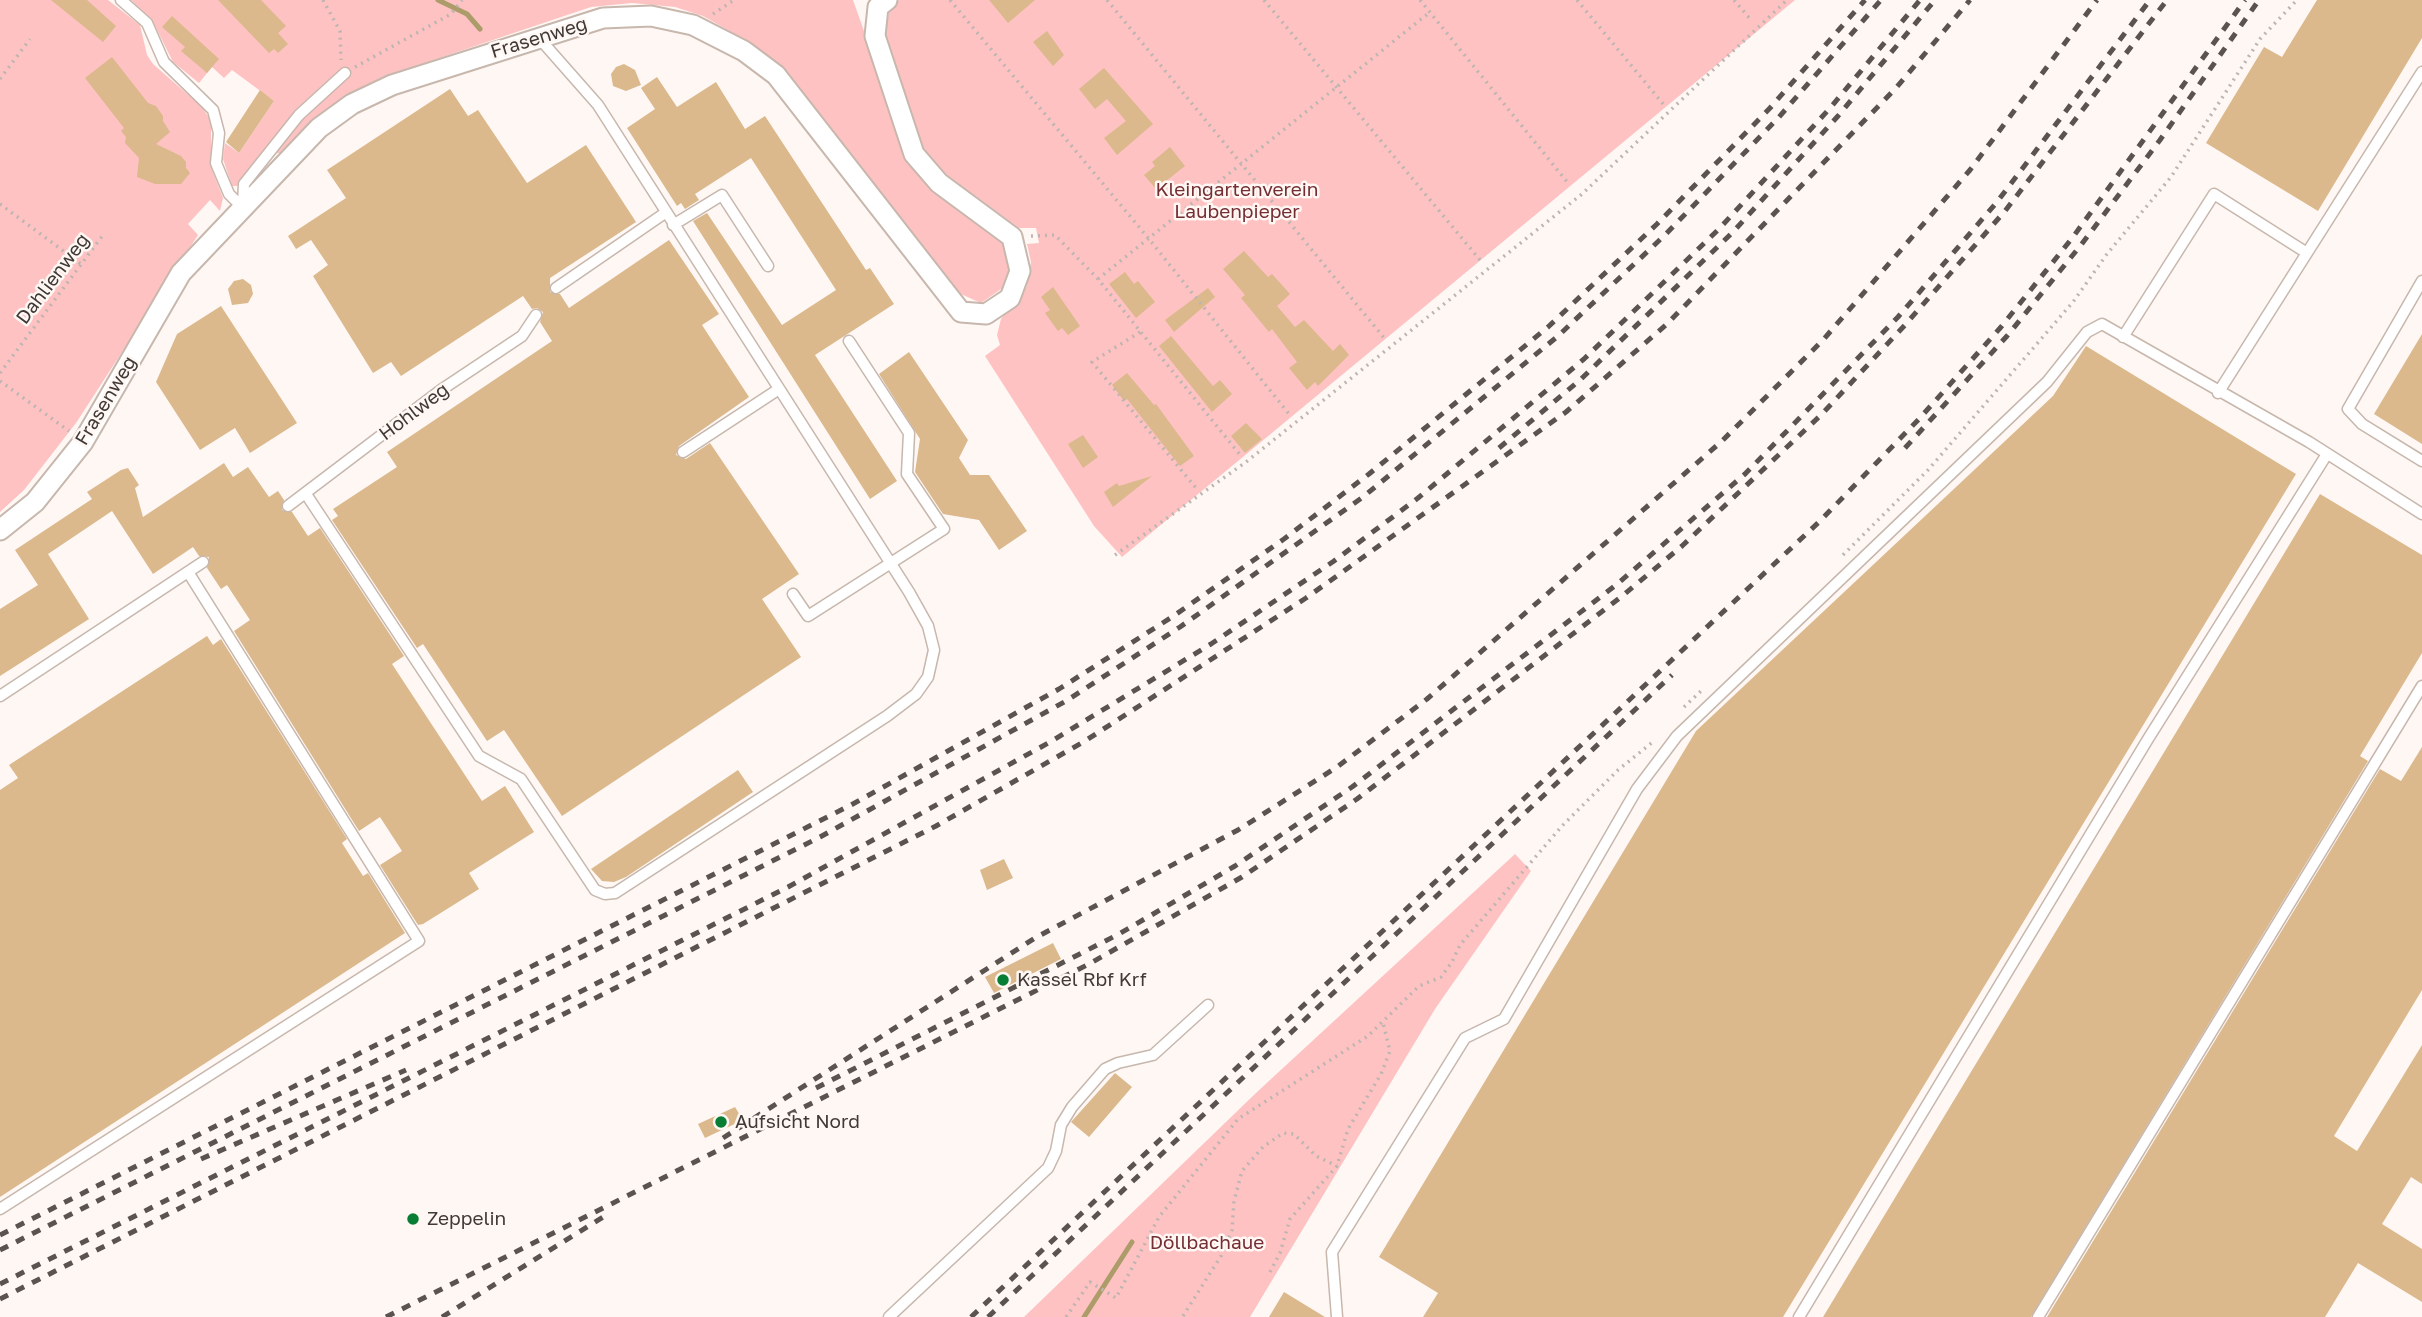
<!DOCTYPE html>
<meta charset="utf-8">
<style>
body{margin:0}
canvas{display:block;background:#fef7f3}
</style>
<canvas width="2422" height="1317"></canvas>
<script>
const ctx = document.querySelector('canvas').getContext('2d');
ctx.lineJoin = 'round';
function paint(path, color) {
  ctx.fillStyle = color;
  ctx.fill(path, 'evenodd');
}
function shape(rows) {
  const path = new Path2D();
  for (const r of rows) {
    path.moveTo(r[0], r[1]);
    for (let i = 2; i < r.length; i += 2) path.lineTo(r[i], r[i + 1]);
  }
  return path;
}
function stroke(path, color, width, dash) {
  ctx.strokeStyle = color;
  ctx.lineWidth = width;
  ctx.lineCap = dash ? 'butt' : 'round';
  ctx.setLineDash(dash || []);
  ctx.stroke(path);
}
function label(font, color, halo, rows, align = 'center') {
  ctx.font = font + ' "Golos Text",sans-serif';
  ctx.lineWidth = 5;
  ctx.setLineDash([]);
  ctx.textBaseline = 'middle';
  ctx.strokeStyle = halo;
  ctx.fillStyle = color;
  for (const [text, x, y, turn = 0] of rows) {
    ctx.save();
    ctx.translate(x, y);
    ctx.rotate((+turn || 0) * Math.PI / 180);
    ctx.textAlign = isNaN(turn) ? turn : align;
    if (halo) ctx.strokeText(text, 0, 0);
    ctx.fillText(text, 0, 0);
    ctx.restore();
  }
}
paint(shape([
 [0,0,108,0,140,25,147,55,153,64,201,106,208,116,211,125,211,167,223,198,220,211,210,200,188,224,198,235,76,423,24,490,0,512],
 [131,0,853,0,909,158,925,182,1000,238,1012,263,1004,287,981,303,954,291,785,72,749,42,703,16,675,7,632,3,591,7,383,77,350,93,323,112,280,153,262,155,237,186,232,186,223,159,225,143,239,153,274,101,232,70,224,78,212,67,199,83,173,62,152,20],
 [899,0,1795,0,1122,557,1094,526,985,356,1000,345,997,335,1001,319,1027,286,1031,262,1027,244,1039,243,1036,228,1019,228,944,173,923,150,884,32,891,6],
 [1515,854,1531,871,1435,1009,1250,1317,1024,1317,1257,1092]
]), '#ffc2c2');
stroke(shape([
 [438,0,467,14,480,29],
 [1084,1317,1132,1242]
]), '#ac9c6a', 5);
paint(shape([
 [51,0,87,0,116,26,103,42],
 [218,0,261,0,286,26,278,33,288,44,278,53,274,49,269,53],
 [989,0,1035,0,1008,23],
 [2317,0,2422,0,2422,38,2318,211,2206,143,2264,47,2282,57],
 [172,16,219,59,207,73,181,51,185,47,162,27],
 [1047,31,1064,55,1053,66,1033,42],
 [112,57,148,103,156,106,163,116,163,121,170,132,156,144,181,156,186,162,186,168,190,173,181,184,155,184,137,177,139,158,125,143,126,137,121,131,124,128,85,78],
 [624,64,635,70,641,85,626,91,613,86,611,74,616,67],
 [1104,68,1153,124,1117,155,1104,138,1126,121,1107,99,1095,109,1079,89],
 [657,77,677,107,716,82,745,129,765,116,866,270,870,268,894,304,815,355,897,481,870,499,693,221,707,213,782,325,836,290,751,158,695,194,699,200,685,209,681,203,677,206,627,128,655,109,641,88],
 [450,89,468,116,478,110,527,183,586,145,636,222,550,278,550,292,560,294,569,308,669,240,719,314,702,325,749,397,679,446,676,455,686,459,710,443,799,574,762,599,801,657,562,816,504,730,487,741,423,644,417,648,332,520,338,516,333,509,397,467,387,452,552,341,540,322,543,312,537,308,532,309,523,296,401,376,391,362,373,373,313,276,328,265,311,240,296,249,288,236,346,198,327,170],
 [260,90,274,101,239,153,226,142],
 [1170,147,1185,166,1156,189,1144,175,1155,166,1152,162],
 [1244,251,1268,277,1272,274,1290,294,1277,306,1295,327,1304,320,1333,351,1340,344,1349,355,1318,386,1315,382,1307,390,1289,368,1297,362,1272,329,1269,332,1241,298,1245,295,1223,269],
 [1125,272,1134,284,1138,281,1155,302,1136,318,1109,284],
 [243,279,251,285,253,294,248,303,232,305,228,289,234,281],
 [1053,287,1080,326,1068,335,1062,328,1058,331,1045,313,1050,310,1041,297],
 [1208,288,1215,297,1174,332,1165,320],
 [221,306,297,423,250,453,235,428,200,450,156,382,177,334],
 [2422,334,2422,444,2374,414],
 [1171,336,1213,386,1220,380,1232,394,1212,412,1159,346],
 [2086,346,2296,474,1783,1317,1423,1317,1438,1293,1379,1257,1696,731,2053,396],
 [909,352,968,440,959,458,970,475,989,475,1027,531,999,550,979,520,943,514,915,472,920,439,879,374],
 [1127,373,1154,405,1156,404,1194,456,1180,466,1127,399,1124,401,1112,385],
 [1246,423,1262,439,1245,453,1231,436],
 [1083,435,1098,457,1083,468,1068,444],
 [224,463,233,477,248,467,269,497,278,491,284,500,282,510,292,512,308,536,320,528,404,656,392,664,482,801,505,786,534,832,469,873,479,889,423,924,418,925,380,865,402,851,380,817,359,831,234,631,250,620,227,585,221,589,207,568,209,557,199,556,193,547,153,574,112,511,48,554,89,619,0,676,0,609,38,585,15,550,92,499,87,492,121,470,128,468,139,485,135,488,143,517],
 [1152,476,1113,507,1104,492,1117,483,1119,486],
 [2320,494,2422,555,2422,653,2360,756,2368,761,2031,1317,1823,1317],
 [207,636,213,645,221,639,347,839,342,843,363,876,368,873,405,933,0,1197,0,790,18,778,9,765],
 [2422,747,2422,990,2334,1136,2357,1151,2422,1045,2422,1184,2411,1177,2382,1224,2422,1249,2422,1302,2358,1263,2325,1317,2047,1317,2380,769,2401,781],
 [738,770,753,792,626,877,614,882,602,881,591,869],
 [1004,859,1013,878,987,890,980,870],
 [1053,943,1061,959,994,993,985,977],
 [1115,1073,1132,1087,1089,1137,1071,1122],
 [735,1107,743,1120,705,1138,698,1124],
 [1284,1292,1325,1317,1269,1317]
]), '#dbb98d');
const service = shape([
 [121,0,147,23,164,62,213,110,219,133,216,163,229,194,243,208],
 [243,204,244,184,299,115,345,73],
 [673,225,722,195,768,266],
 [2422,281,2348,409,2362,424,2422,461],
 [556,288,665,213],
 [2123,337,2214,194,2307,253],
 [2218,393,2422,72],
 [683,452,779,389],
 [306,494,479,756,521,779,595,890,605,894,615,893,887,716,916,694,928,677,934,650,928,626,909,592,598,105,539,38],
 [288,506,441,390,522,336,536,315],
 [793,594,808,616,944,529,907,474,909,433,849,341],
 [0,696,203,562],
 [0,1209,419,941,188,572],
 [889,1317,1048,1168,1056,1151,1061,1125,1072,1107,1105,1069,1118,1063,1153,1055,1208,1005],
 [1337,1317,1332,1252,1465,1038,1504,1019,1637,789,1677,736,2047,382,2087,332,2102,324,2309,442,2422,514],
 [1799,1317,2148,739,2327,454],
 [2038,1317,2422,686]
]);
const minor = shape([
 [0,530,35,502,83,442,181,273,319,128,352,104,392,85,603,18,651,16,693,25,744,51,776,75,961,312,986,314,1010,298,1020,271,1012,237,939,183,914,154,875,36,878,7,887,0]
]);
stroke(service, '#c7b7ad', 13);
stroke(minor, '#c7b7ad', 23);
stroke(shape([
 [323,0,340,31,341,60],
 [950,0,1149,239,1289,414],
 [1107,0,1385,339],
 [1264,0,1480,260],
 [1420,0,1568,183],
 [1577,0,1664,105],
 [1734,0,1751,20],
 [713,14,734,0],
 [355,67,451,14,462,0],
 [0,79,30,39],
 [0,204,81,264],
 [1031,236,1055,235,1098,279,1241,456],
 [1098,279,1430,12],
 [1140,332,1092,362,1196,488],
 [0,373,103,235],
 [0,381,69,431],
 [1115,555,1246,462,1582,194,1787,0],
 [1843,555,1928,470,2073,302,2107,254,2171,177,2260,39,2297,0],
 [1684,707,1701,691],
 [1270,1272,1280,1253,1290,1219,1337,1166,1348,1129,1381,1074,1390,1051,1383,1023],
 [1183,1316,1221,1256,1232,1230,1234,1201,1242,1171,1263,1147,1283,1133,1294,1134,1316,1156,1337,1166],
 [1066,1317,1090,1282,1116,1298,1159,1217,1238,1119,1368,1036,1419,986,1441,977,1452,962,1460,945,1562,826,1618,770,1654,741]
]), '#bcb5b1', 3.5, [2, 5]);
stroke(service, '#fff', 10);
stroke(minor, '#fff', 19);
stroke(shape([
 [1499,448,1580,380,1733,232,1838,116,1935,0],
 [1905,448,2007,336,2081,245,2160,140,2259,0],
 [816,1088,1119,934,1235,866,1352,787,1616,585,1745,474,1898,317,1997,202,2150,0],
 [723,1138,1035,938,1238,830,1337,767,1427,699,1722,441,1823,340,1970,170,2097,0],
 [201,1159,406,1070],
 [0,1235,851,805,1059,689,1172,617,1284,539,1369,474,1548,327,1657,224,1770,108,1865,0],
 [0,1250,820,837,1066,701,1180,627,1363,497,1558,336,1666,234,1779,117,1881,0],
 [0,1284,788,887,1050,742,1211,644,1334,561,1418,498,1584,359,1719,229,1831,107,1920,0],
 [0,1299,936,826,1085,741,1306,598,1566,412,1667,324,1896,88,1970,0],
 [386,1317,1089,964,1242,877,1357,799,1621,597,1682,546,1821,415,1905,325,2005,211,2167,0],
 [442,1317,603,1217],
 [971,1317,1819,522,1919,419,2001,327,2073,237,2245,0],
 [988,1317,1672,675]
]), '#5a534f', 5, [9, 9]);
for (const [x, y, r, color] of [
 [1003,980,7,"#087d34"],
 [721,1122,7,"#087d34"],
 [413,1219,7,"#087d34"]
]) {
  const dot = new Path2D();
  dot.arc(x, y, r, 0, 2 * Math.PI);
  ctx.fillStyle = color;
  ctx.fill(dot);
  stroke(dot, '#fef7f3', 2.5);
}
label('19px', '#403a36', '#fef7f3', [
 ["Frasenweg",539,38,-17],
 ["Dahlienweg",53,279,-53],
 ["Frasenweg",106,401,-59],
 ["Hohlweg",414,412,-37]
]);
label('19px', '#742d33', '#fef7f3', [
 ["Kleingartenverein",1237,190],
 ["Laubenpieper",1237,212],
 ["Döllbachaue",1207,1243]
]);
label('19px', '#403a36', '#fef7f3', [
 ["Kassel Rbf Krf",1017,980],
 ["Aufsicht Nord",735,1122],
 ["Zeppelin",427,1219]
], 'left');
</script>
